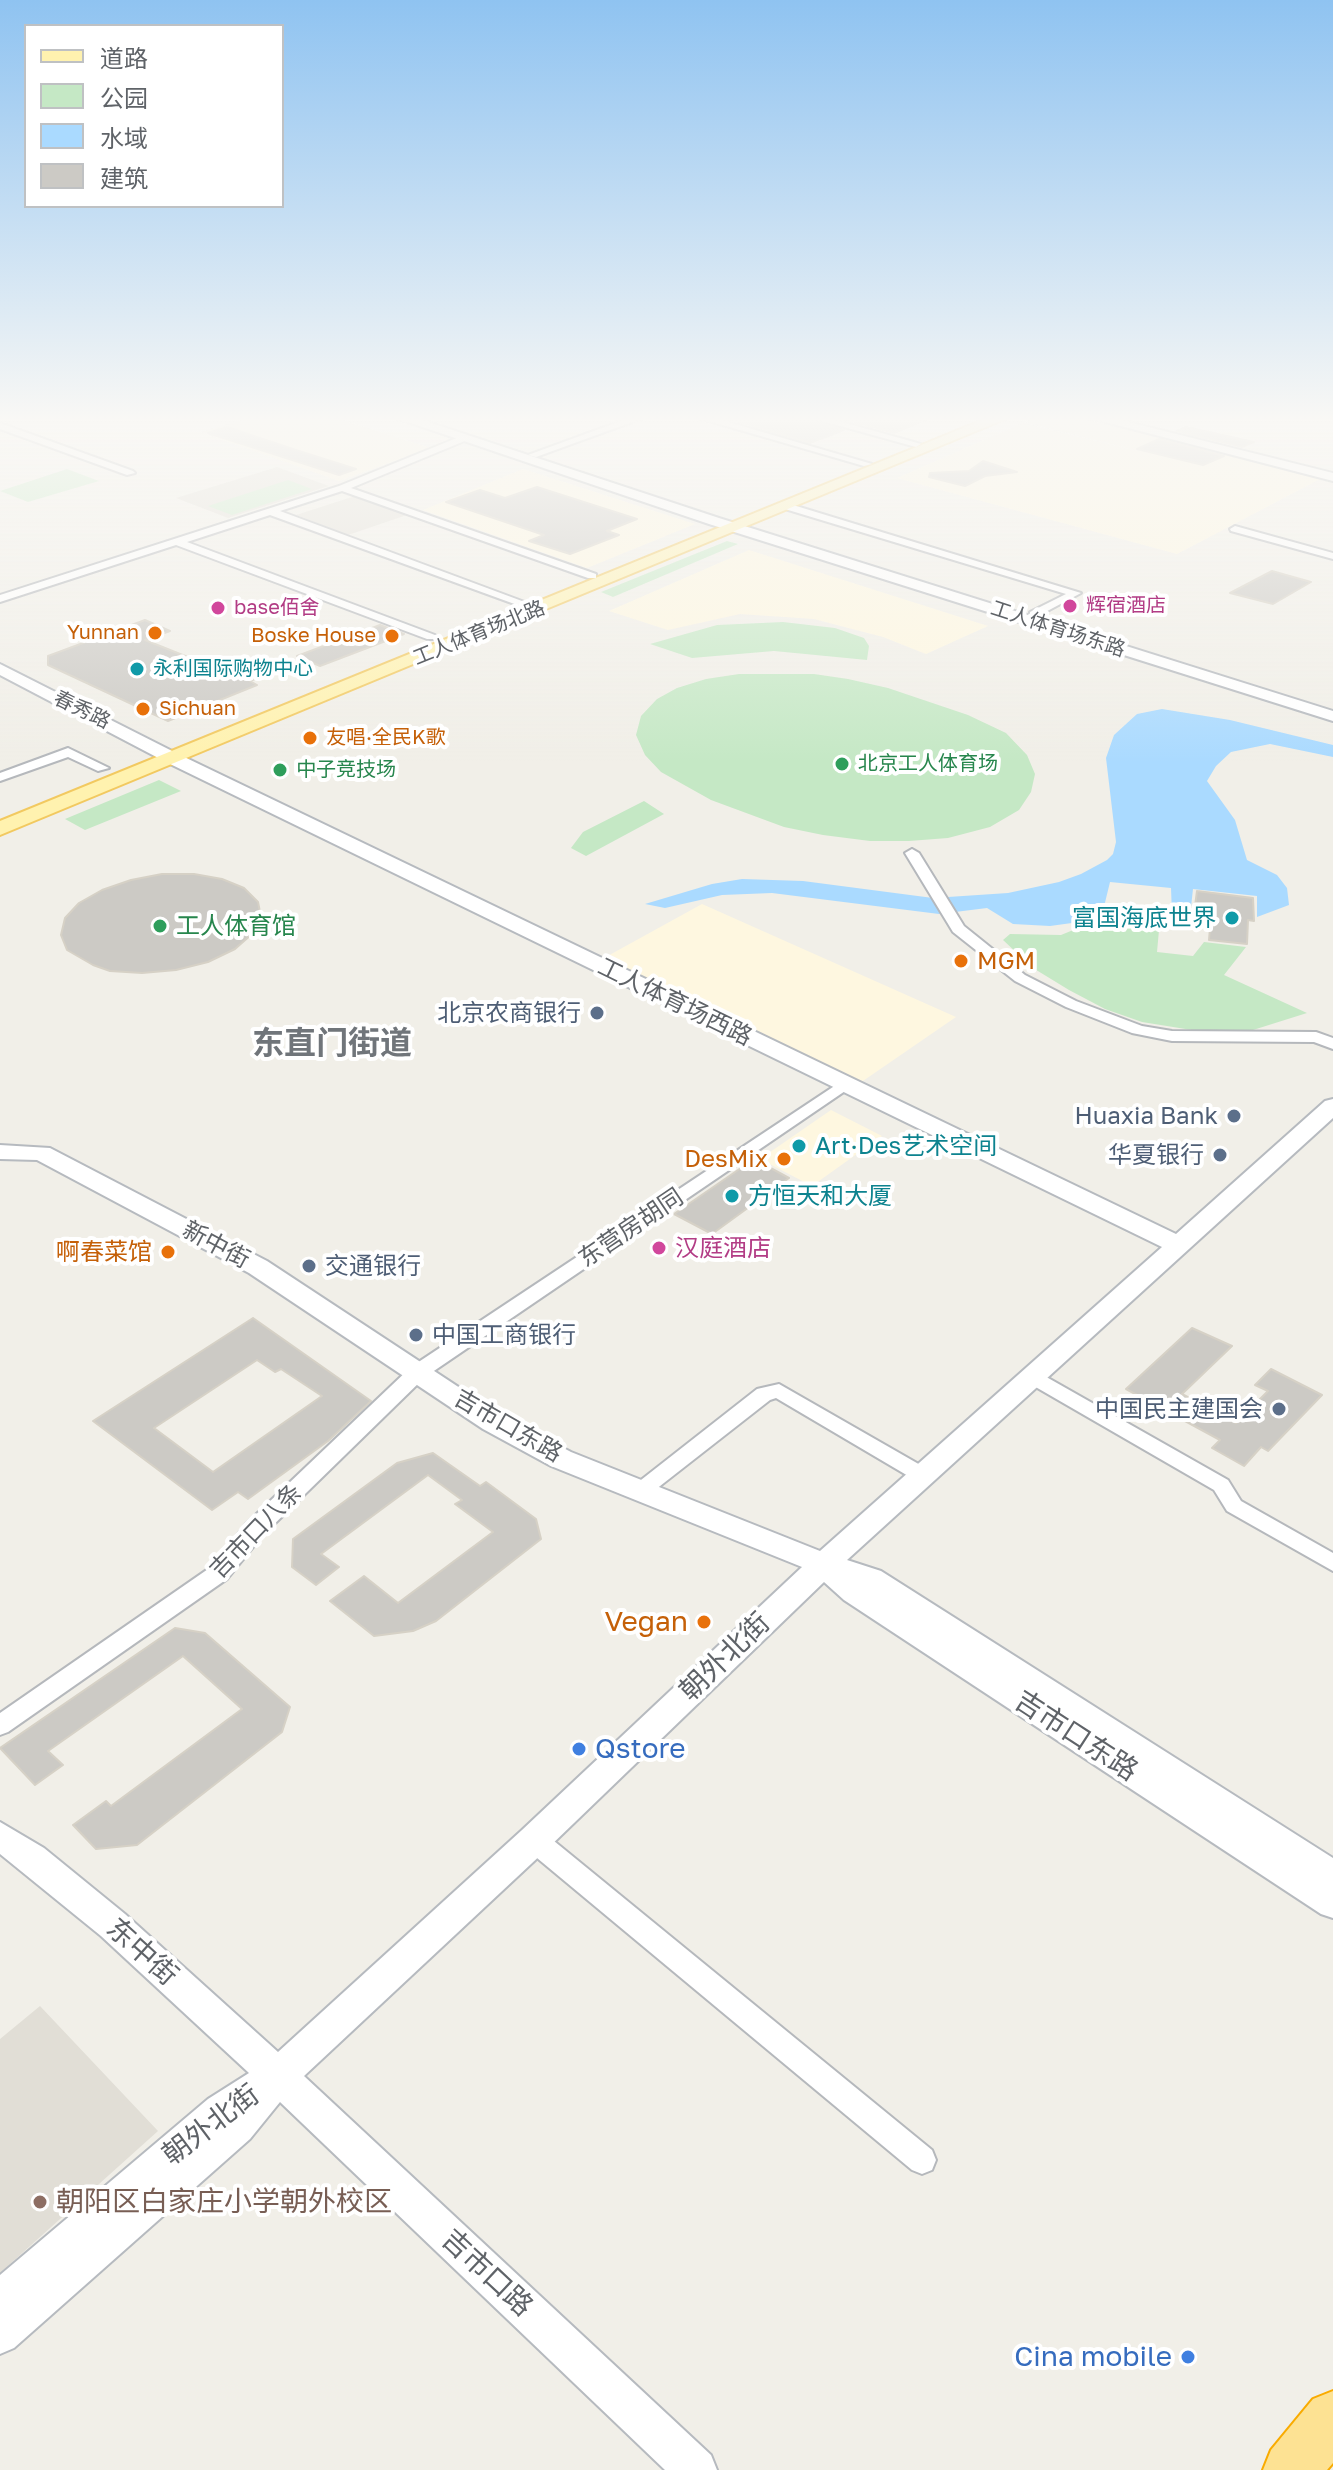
<!DOCTYPE html>
<meta charset="utf-8">
<style>
body{margin:0}
#map{position:relative;width:1333px;height:2470px;overflow:hidden;background:#f1efe8;font-family:"Golos Text","Noto Sans SC",sans-serif}
canvas{display:block}
.legend{position:absolute;left:24px;top:24px;width:260px;height:184px;box-sizing:border-box;background:#fff;border:2px solid #bfc1c3;margin:0;padding:10px 14px;list-style:none;font-size:24px;color:#5f6368}
.legend li{display:flex;align-items:center;gap:16px;height:40px}
.legend b{width:40px;border:2px solid #bfc1c3}
</style>
<div id="map">
<canvas width="1333" height="2470"></canvas>
<ul class="legend">
<li><b style="height:10px;background:#fff2af"></b>道路</li>
<li><b style="height:22px;background:#c5e8c5"></b>公园</li>
<li><b style="height:22px;background:#aadaff"></b>水域</li>
<li><b style="height:22px;background:#cccac5"></b>建筑</li>
</ul>
</div>
<script>
const ctx = document.querySelector('canvas').getContext('2d');
ctx.lineJoin = 'round';
function paint(path, color) {
  ctx.fillStyle = color;
  ctx.fill(path, 'evenodd');
}
function shape(rows) {
  const path = new Path2D();
  for (const r of rows) {
    path.moveTo(r[0], r[1]);
    for (let i = 2; i < r.length; i += 2) path.lineTo(r[i], r[i + 1]);
  }
  return path;
}
function stroke(path, color, width, dash) {
  ctx.strokeStyle = color;
  ctx.lineWidth = width;
  ctx.lineCap = dash ? 'butt' : 'round';
  ctx.setLineDash(dash || []);
  ctx.stroke(path);
}
function label(font, color, halo, rows, align = 'center') {
  ctx.font = font + ' "Golos Text","Noto Sans SC",sans-serif';
  ctx.lineWidth = 8;
  ctx.setLineDash([]);
  ctx.textBaseline = 'middle';
  ctx.strokeStyle = halo;
  ctx.fillStyle = color;
  for (const [text, x, y, turn = 0] of rows) {
    ctx.save();
    ctx.translate(x, y);
    ctx.rotate((+turn || 0) * Math.PI / 180);
    ctx.textAlign = isNaN(turn) ? turn : align;
    if (halo) ctx.strokeText(text, 0, 0);
    ctx.fillText(text, 0, 0);
    ctx.restore();
  }
}
paint(shape([
 [253,417,333,417,430,448,339,481,201,432],
 [1037,417,1076,417,1322,478,1177,554,897,478,1023,423,1142,452,1025,422],
 [523,469,695,524,587,568,423,510],
 [749,550,988,626,926,654,883,637,814,619,740,614,668,630,609,611],
 [702,904,956,1017,860,1083,604,958],
 [831,1110,882,1136,812,1186,760,1159]
]), '#fef7e0');
paint(shape([
 [277,467,329,486,228,518,176,498],
 [355,496,407,515,348,535,296,515],
 [40,2006,158,2131,0,2273,0,2039]
]), '#e1ded6');
paint(shape([
 [67,469,99,481,28,502,0,491],
 [288,480,312,489,232,515,208,506],
 [727,541,738,544,613,597,601,592],
 [783,622,835,628,864,638,869,646,867,660,774,651,692,658,650,644,717,625],
 [739,674,814,674,848,679,888,688,968,715,1006,733,1027,755,1035,774,1031,792,1019,810,990,827,948,838,909,841,870,841,823,835,784,827,711,800,661,772,645,755,636,735,641,716,657,699,677,688,706,679],
 [159,780,181,791,85,830,65,819],
 [644,801,664,814,586,856,571,848,583,832],
 [1125,917,1126,926,1159,930,1157,952,1193,956,1204,942,1246,947,1224,975,1307,1013,1253,1030,1198,1031,1142,1022,1105,1009,1069,990,1033,968,1003,940,1010,934,1061,935,1083,926,1107,924]
]), '#c5e8c5');
paint(shape([
 [1162,709,1230,720,1333,745,1333,757,1270,744,1231,752,1216,766,1207,781,1235,820,1247,860,1277,875,1287,888,1289,905,1257,917,1257,896,1193,889,1190,916,1172,914,1171,888,1110,882,1101,919,1050,926,1013,924,987,908,939,914,772,893,722,895,665,908,645,904,712,884,742,879,803,881,933,898,1008,893,1059,882,1081,874,1107,860,1113,854,1116,842,1106,758,1114,735,1137,714]
]), '#aadaff');
const building = shape([
 [724,417,805,417,844,430,810,443,724,417],
 [837,417,932,417,894,433,837,417],
 [227,427,299,451,356,469,339,475,208,433,227,427],
 [1186,427,1254,442,1242,447,1177,431,1186,427],
 [1159,439,1224,456,1203,465,1137,449,1159,439],
 [983,461,1017,472,985,476,965,486,929,477,930,473,969,471,983,461],
 [537,487,637,519,607,531,619,535,570,554,529,541,544,535,446,502,480,490,505,498,537,487],
 [1272,571,1311,582,1273,604,1230,593,1272,571],
 [145,620,170,631,145,640,223,671,236,666,260,677,250,681,257,685,168,721,48,665,48,656,145,620],
 [380,625,404,634,320,666,297,656,380,625],
 [162,874,194,874,222,879,244,888,258,902,261,917,252,934,235,949,208,962,176,970,142,973,110,971,93,965,67,950,61,935,65,918,79,903,102,890,131,880,162,874],
 [1197,891,1253,898,1254,921,1248,920,1247,944,1209,940,1211,916,1194,914,1197,891],
 [754,1159,789,1178,712,1234,674,1214,754,1159],
 [253,1318,371,1401,328,1441,248,1499,238,1492,212,1510,93,1421,253,1318],
 [257,1360,275,1372,281,1369,322,1396,213,1472,154,1428,257,1360],
 [1192,1328,1232,1346,1182,1394,1236,1423,1268,1391,1255,1385,1271,1369,1322,1395,1268,1451,1261,1447,1244,1466,1212,1448,1220,1440,1126,1389,1192,1328],
 [433,1453,480,1486,486,1482,536,1519,541,1539,436,1621,413,1631,374,1636,330,1601,364,1576,398,1603,493,1532,455,1504,462,1500,428,1475,321,1554,339,1567,316,1585,292,1567,293,1539,397,1463,433,1453],
 [175,1628,205,1633,290,1707,282,1732,137,1845,96,1849,73,1825,106,1801,111,1806,242,1709,183,1656,48,1751,63,1765,35,1785,0,1748,175,1628]
]);
paint(building, '#cccac5');
stroke(building, '#d6d1c6', 2);
const street = shape([
 [632,417,646,417,536,457,528,455,632,417],
 [695,417,711,417,872,464,864,466,695,417],
 [808,417,824,417,921,444,916,447,808,417],
 [0,423,133,471,135,473,127,475,0,429,0,423],
 [464,435,467,440,351,488,596,574,596,578,588,578,342,491,280,511,530,604,520,606,270,515,187,542,435,635,435,639,427,639,176,545,0,602,0,595,339,486,464,435],
 [785,505,793,505,1081,593,1038,616,1030,616,1030,612,1066,594,785,509,785,505],
 [1235,526,1333,553,1333,559,1231,531,1230,529,1235,526],
 [68,748,109,768,98,771,68,757,0,781,0,773,68,748],
 [912,849,919,853,964,926,1025,975,1076,1001,1142,1026,1172,1031,1316,1032,1333,1038,1333,1049,1314,1042,1172,1041,1132,1033,1066,1007,1015,981,953,932,905,853,912,849],
 [845,1079,853,1084,851,1087,425,1377,262,1536,227,1579,8,1732,0,1735,0,1713,211,1567,246,1524,411,1367,845,1079],
 [1034,1370,1228,1480,1241,1501,1333,1553,1333,1571,1227,1511,1214,1490,1027,1382,1024,1377,1027,1372,1034,1370],
 [779,1384,929,1470,932,1475,929,1480,915,1480,776,1398,770,1400,646,1497,632,1497,629,1492,632,1487,757,1389,779,1384],
 [534,1829,543,1832,932,2150,936,2160,932,2170,922,2174,912,2170,525,1848,522,1840,525,1832,534,1829]
]);
const secondary = shape([
 [393,417,413,417,719,518,1333,711,1333,721,709,524,393,417],
 [1086,417,1108,417,1333,473,1333,481,1086,417],
 [0,664,178,754,1176,1234,1325,1101,1333,1099,1333,1118,847,1560,881,1571,1333,1858,1333,1918,1321,1914,844,1600,824,1582,546,1850,304,2076,711,2455,717,2470,665,2470,280,2102,250,2139,14,2348,0,2354,0,2275,208,2099,249,2073,101,1936,0,1854,0,1822,44,1848,125,1914,278,2052,522,1830,802,1567,551,1466,483,1429,249,1273,37,1160,0,1159,0,1145,50,1148,267,1261,501,1415,571,1452,820,1551,1162,1247,166,762,0,675,0,664]
]);
const primary = shape([
 [990,417,1010,417,0,835,0,821,990,417]
]);
const highway = shape([
 [1333,2391,1333,2463,1327,2470,1263,2470,1271,2450,1313,2399,1333,2391]
]);
stroke(street, '#b5b8bc', 4);
stroke(secondary, '#b6babf', 4);
stroke(primary, '#f2c960', 4);
stroke(highway, '#f9ab00', 4);
paint(street, '#fff');
paint(secondary, '#fff');
paint(primary, '#fff2af');
paint(highway, '#fde293');
const sky = ctx.createLinearGradient(0, 0, 0, 763);
sky.addColorStop(0, '#8fc3f1');
sky.addColorStop(0.55, '#f9f8f5');
sky.addColorStop(1, '#f9f8f500');
ctx.fillStyle = sky;
ctx.fillRect(0, 0, 1333, 763);
for (const [x, y, r, color] of [
 [1070,606,8,"#d1479c"],
 [218,608,8,"#d1479c"],
 [155,633,8,"#e8710a"],
 [392,636,8,"#e8710a"],
 [137,669,8,"#0f9aa8"],
 [143,709,8,"#e8710a"],
 [310,738,8,"#e8710a"],
 [842,764,8,"#2e9e5b"],
 [280,770,8,"#2e9e5b"],
 [1232,918,8,"#0f9aa8"],
 [160,926,8,"#2e9e5b"],
 [961,961,8,"#e8710a"],
 [597,1013,8,"#5c6f8a"],
 [1234,1116,8,"#5c6f8a"],
 [799,1146,8,"#0f9aa8"],
 [1220,1155,8,"#5c6f8a"],
 [784,1159,8,"#e8710a"],
 [732,1196,8,"#0f9aa8"],
 [659,1248,8,"#d1479c"],
 [168,1252,8,"#e8710a"],
 [309,1266,8,"#5c6f8a"],
 [416,1335,8,"#5c6f8a"],
 [1279,1409,8,"#5c6f8a"],
 [704,1622,8,"#e8710a"],
 [579,1749,8,"#3f7fe0"],
 [40,2202,8,"#8d6e63"],
 [1188,2357,8,"#3f7fe0"]
]) {
  const dot = new Path2D();
  dot.arc(x, y, r, 0, 2 * Math.PI);
  ctx.fillStyle = color;
  ctx.fill(dot);
  stroke(dot, '#fff', 3);
}
label('20px', '#b23c85', '#fff', [
 ["辉宿酒店",1086,606],
 ["base佰舍",234,608]
], 'left');
label('20px', '#5f6368', '#fff', [
 ["工人体育场东路",1058,629,18],
 ["工人体育场北路",479,633,-22],
 ["春秀路",82,710,26]
]);
label('20px', '#c56008', '#fff', [
 ["Yunnan",139,633],
 ["Boske House",376,636],
 ["Sichuan",159,709,"left"],
 ["友唱·全民K歌",326,738,"left"]
], 'right');
label('20px', '#0d838f', '#fff', [
 ["永利国际购物中心",153,669]
], 'left');
label('20px', '#27864d', '#fff', [
 ["北京工人体育场",858,764],
 ["中子竞技场",296,770]
], 'left');
label('24px', '#0d838f', '#fff', [
 ["富国海底世界",1216,918,"right"],
 ["Art·Des艺术空间",815,1146],
 ["方恒天和大厦",748,1196]
], 'left');
label('24px', '#27864d', '#fff', [
 ["工人体育馆",176,926]
], 'left');
label('24px', '#c56008', '#fff', [
 ["MGM",977,961,"left"],
 ["DesMix",768,1159],
 ["啊春菜馆",152,1252]
], 'right');
label('24px', '#5f6368', '#fff', [
 ["工人体育场西路",675,1002,26],
 ["东营房胡同",631,1228,-34],
 ["新中街",216,1245,28],
 ["吉市口东路",508,1426,30],
 ["吉市口八条",256,1531,-46]
]);
label('24px', '#4e5e75', '#fff', [
 ["北京农商银行",581,1013],
 ["Huaxia Bank",1218,1116],
 ["华夏银行",1204,1155],
 ["交通银行",325,1266,"left"],
 ["中国工商银行",432,1335,"left"],
 ["中国民主建国会",1263,1409]
], 'right');
label('24px', '#b23c85', '#fff', [
 ["汉庭酒店",675,1248]
], 'left');
label('28px', '#c56008', '#fff', [
 ["Vegan",688,1622]
], 'right');
label('28px', '#5f6368', '#fff', [
 ["朝外北街",725,1657,-44],
 ["吉市口东路",1076,1736,33],
 ["东中街",142,1952,42],
 ["朝外北街",211,2125,-37],
 ["吉市口路",487,2273,43]
]);
label('28px', '#366cbe', '#fff', [
 ["Qstore",595,1749],
 ["Cina mobile",1172,2357,"right"]
], 'left');
label('28px', '#785e54', '#fff', [
 ["朝阳区白家庄小学朝外校区",56,2202]
], 'left');
label('bold 32px', '#70757a', '#fff', [
 ["东直门街道",332,1044]
]);
</script>
